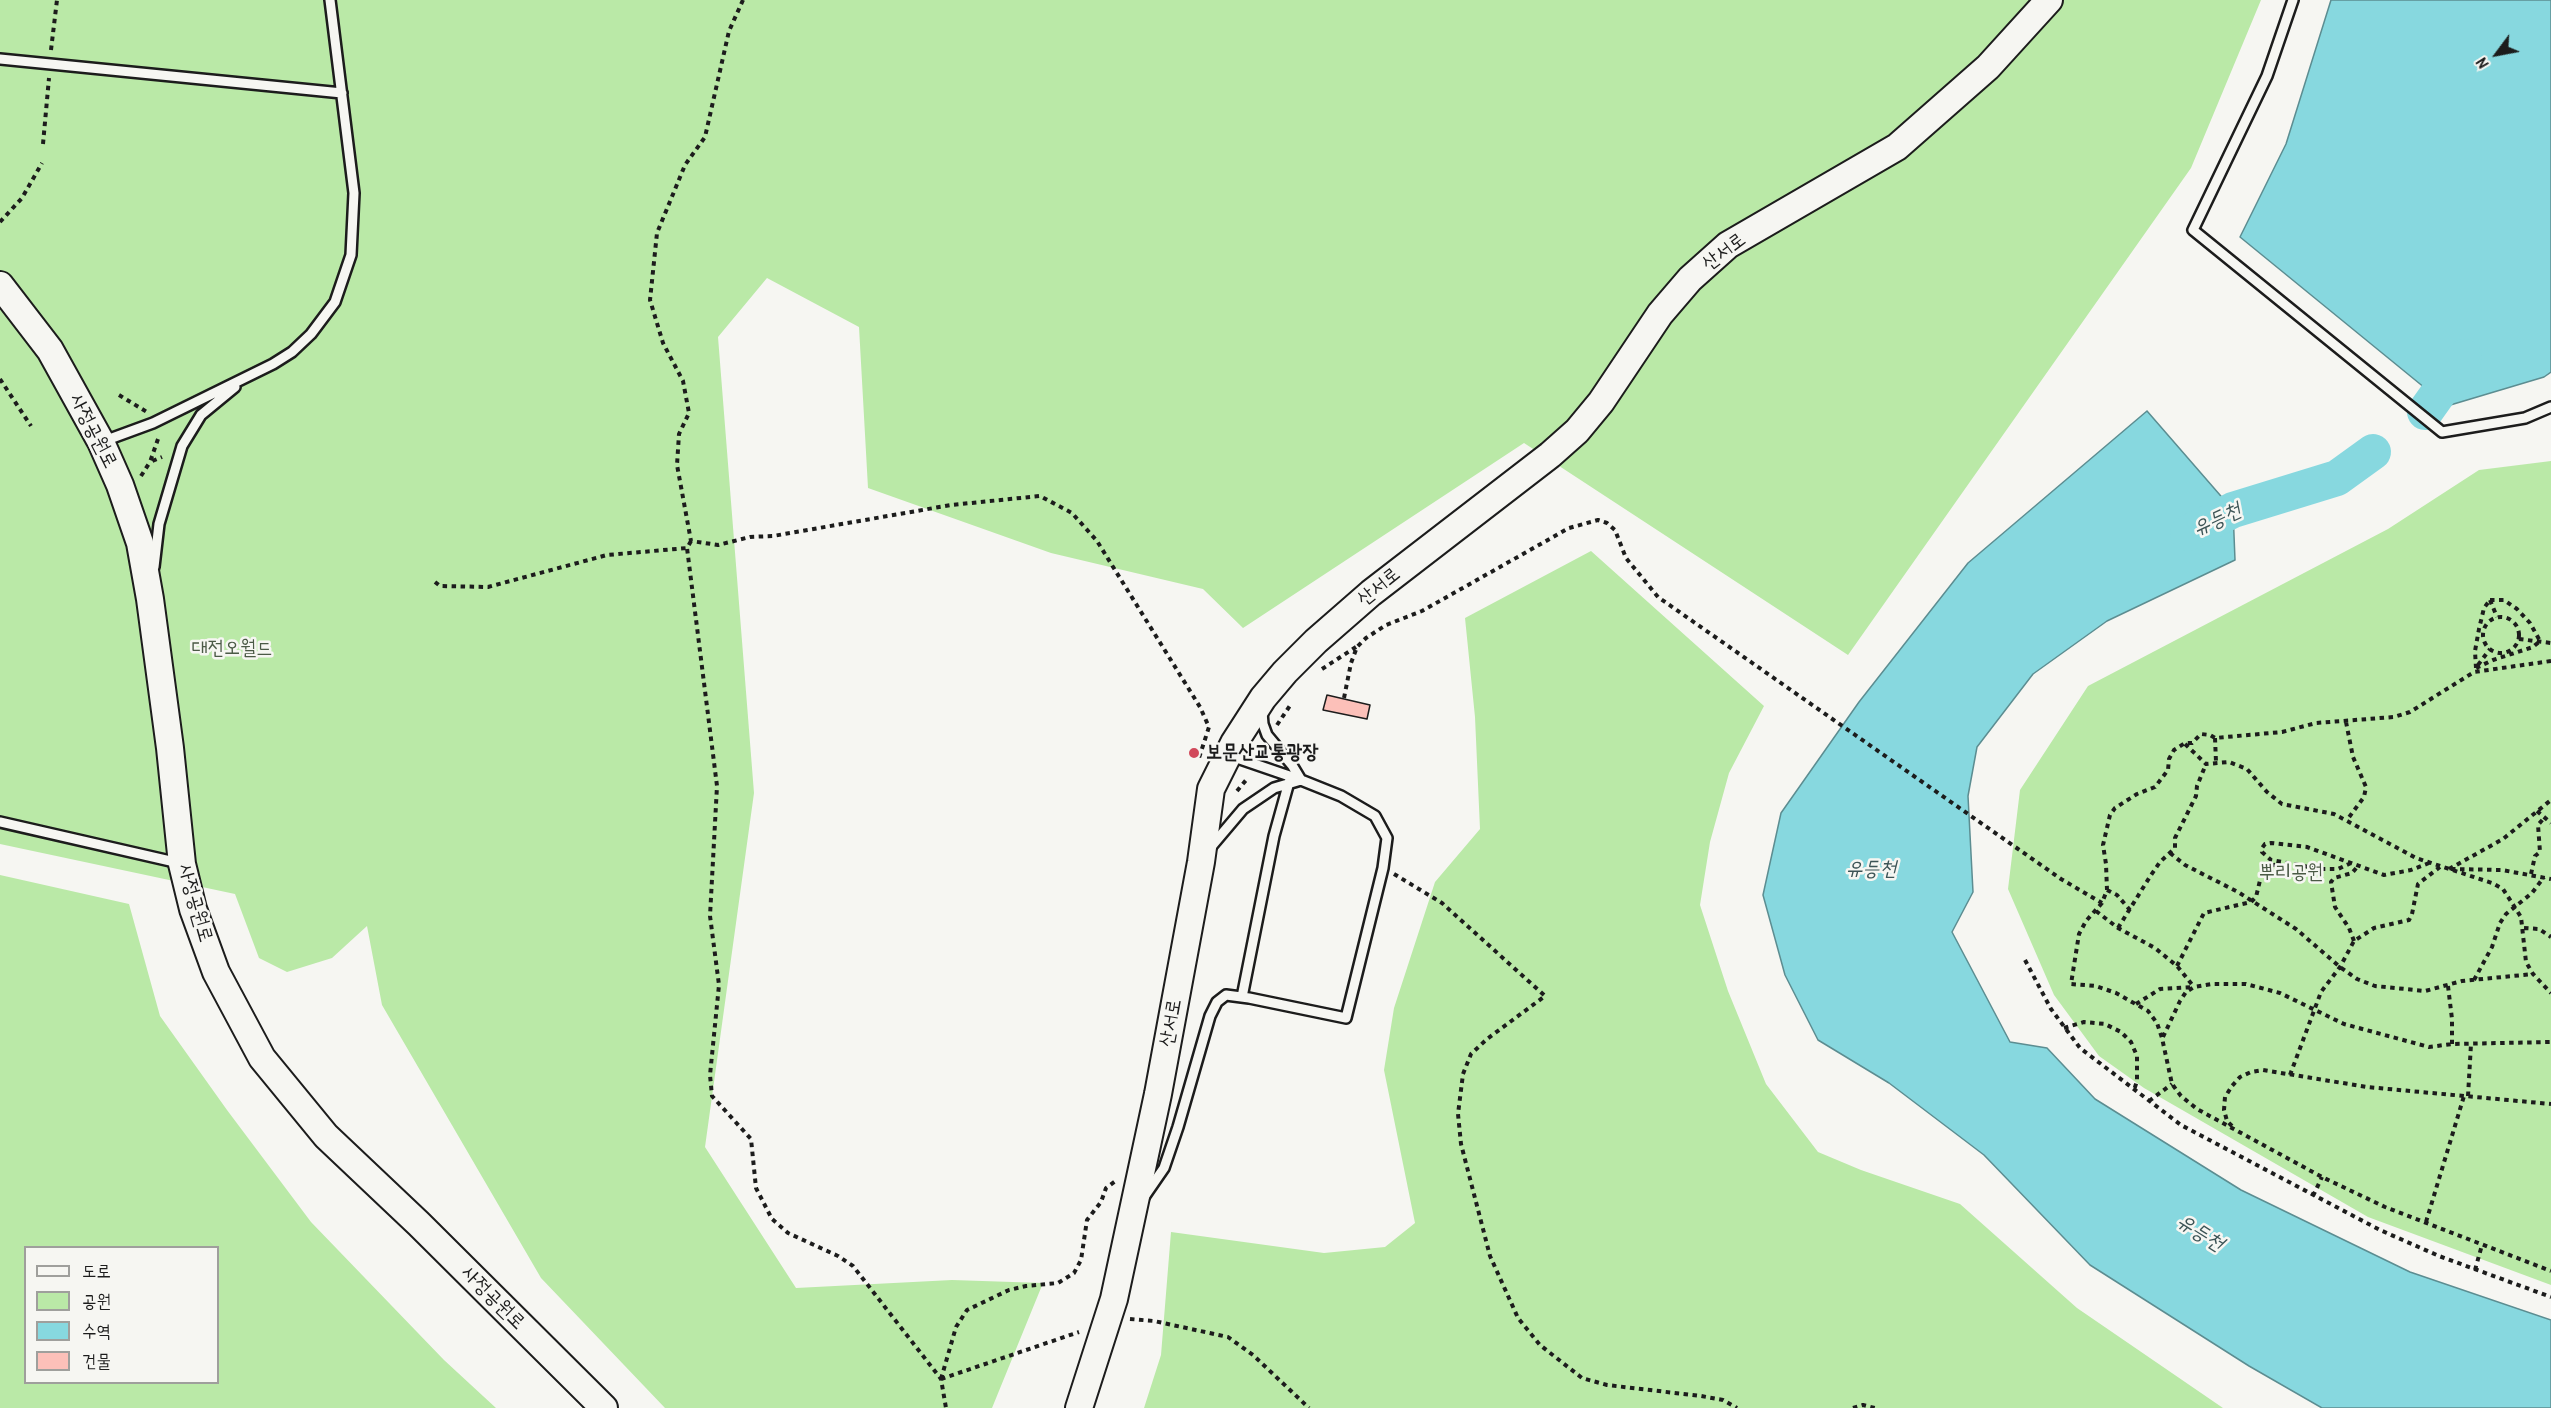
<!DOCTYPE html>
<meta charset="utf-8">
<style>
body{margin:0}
#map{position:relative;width:2551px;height:1408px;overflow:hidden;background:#f6f6f2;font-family:"Patrick Hand","Poor Story",sans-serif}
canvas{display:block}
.legend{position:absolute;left:24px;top:1246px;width:195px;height:138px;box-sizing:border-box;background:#f6f6f2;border:2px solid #9f9f9c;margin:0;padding:8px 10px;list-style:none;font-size:18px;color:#1c1c1c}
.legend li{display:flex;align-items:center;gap:12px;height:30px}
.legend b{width:30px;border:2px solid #9f9f9c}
.north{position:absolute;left:2467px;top:24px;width:60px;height:60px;-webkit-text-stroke:4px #f6f6f2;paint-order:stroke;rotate:238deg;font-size:16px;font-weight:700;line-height:24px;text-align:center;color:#1c1c1c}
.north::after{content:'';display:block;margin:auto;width:21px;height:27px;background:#1c1c1c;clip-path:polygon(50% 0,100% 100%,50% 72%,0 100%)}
</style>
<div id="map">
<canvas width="2551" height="1408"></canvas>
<ul class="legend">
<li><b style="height:8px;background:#f6f6f2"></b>도로</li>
<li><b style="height:16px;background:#bae9a7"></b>공원</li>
<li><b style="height:16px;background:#87d8df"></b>수역</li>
<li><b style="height:16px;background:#fcc0b9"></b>건물</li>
</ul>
<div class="north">N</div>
</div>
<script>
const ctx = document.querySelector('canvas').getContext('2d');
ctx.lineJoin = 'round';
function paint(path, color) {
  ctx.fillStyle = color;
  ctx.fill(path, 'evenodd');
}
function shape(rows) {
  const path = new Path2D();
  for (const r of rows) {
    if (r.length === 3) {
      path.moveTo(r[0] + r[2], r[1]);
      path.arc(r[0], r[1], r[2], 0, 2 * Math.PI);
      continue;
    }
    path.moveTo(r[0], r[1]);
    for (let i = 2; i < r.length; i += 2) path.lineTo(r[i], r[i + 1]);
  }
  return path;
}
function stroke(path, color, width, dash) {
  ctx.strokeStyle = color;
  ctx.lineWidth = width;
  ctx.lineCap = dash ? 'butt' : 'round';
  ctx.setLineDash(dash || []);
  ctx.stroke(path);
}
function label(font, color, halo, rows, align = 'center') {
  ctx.font = font + ' "Patrick Hand","Poor Story",sans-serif';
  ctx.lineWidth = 5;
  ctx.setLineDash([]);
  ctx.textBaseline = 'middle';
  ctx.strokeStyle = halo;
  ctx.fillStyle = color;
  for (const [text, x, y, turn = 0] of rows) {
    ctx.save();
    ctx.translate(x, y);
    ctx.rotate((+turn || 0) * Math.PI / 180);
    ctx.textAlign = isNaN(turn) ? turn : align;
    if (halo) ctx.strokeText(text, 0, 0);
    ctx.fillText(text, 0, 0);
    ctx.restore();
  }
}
paint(shape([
 [0,0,2261,0,2191,168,1848,655,1524,443,1243,628,1203,589,1051,553,868,488,859,327,767,278,718,337,754,793,705,1147,796,1288,952,1280,1043,1283,992,1408,665,1408,541,1278,382,1005,367,926,332,958,287,972,259,958,235,894,0,844],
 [2551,461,2551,1285,2368,1217,2144,1088,2099,1056,2054,995,2008,889,2020,790,2088,686,2388,529,2479,470],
 [1591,551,1764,706,1729,773,1710,842,1700,905,1728,991,1766,1084,1818,1152,1861,1170,1960,1204,2077,1308,2223,1408,1144,1408,1161,1355,1171,1232,1324,1253,1385,1247,1415,1223,1384,1070,1394,1008,1435,882,1480,829,1475,717,1465,618],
 [0,875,129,904,160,1016,227,1110,311,1222,444,1360,496,1408,0,1408],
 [26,1248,218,1248,218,1382,26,1382]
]), '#bae9a7');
const water = shape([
 [2331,0,2551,0,2551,372,2544,377,2447,406,2240,237,2286,144,2331,0],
 [2147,411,2233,510,2235,560,2107,621,2033,674,1977,747,1968,796,1973,892,1952,932,2010,1042,2047,1048,2095,1099,2241,1190,2410,1272,2551,1320,2551,1408,2322,1408,2249,1366,2090,1265,1984,1155,1889,1083,1818,1040,1785,975,1763,895,1781,813,1859,702,1968,563,2147,411]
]);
paint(water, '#87d8df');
stroke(water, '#5c8d91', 1.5);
stroke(shape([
 [2425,412,2464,357],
 [2188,533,2233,510,2337,478,2373,452]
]), '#87d8df', 36);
const building = shape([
 [1327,695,1370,705,1367,719,1323,710,1327,695]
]);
paint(building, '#fcc0b9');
stroke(building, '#1c1c1c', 1.5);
const lane = shape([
 [2293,0,2267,76,2193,230,2442,432,2525,418,2551,407],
 [0,59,342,93],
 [104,441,153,423,273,364,292,352,311,334,335,302,351,255,354,193,330,0],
 [154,567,159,524,182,446,201,415,235,387],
 [0,822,179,863],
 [1210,848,1243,809,1274,788,1301,780,1292,765,1267,735,1263,724,1262,712],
 [1242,997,1274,836,1289,782],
 [1144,1197,1164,1168,1178,1127,1210,1016,1217,1002,1226,995,1249,998,1346,1018,1383,868,1387,838,1375,816,1341,796,1301,780,1231,756]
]);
const secondary = shape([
 [0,285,50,350,101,442,120,485,140,543,150,599,170,748,182,864,193,909,216,972,262,1058,326,1136,419,1224,604,1408],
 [1079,1408,1114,1299,1158,1094,1201,862,1211,789,1234,743,1263,698,1285,672,1316,641,1371,593,1550,455,1577,431,1601,402,1660,314,1690,279,1728,245,1897,147,1988,67,2049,0]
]);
stroke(lane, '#1c1c1c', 14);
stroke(secondary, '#1c1c1c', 30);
stroke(shape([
 [743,0,729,31,705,137,685,165,657,233,650,300,663,343,683,381,689,413,679,434,677,465,691,541,718,545,750,537,773,536,951,505,1040,496,1072,513,1097,541,1200,707,1209,727,1198,761],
 [51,50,57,0],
 [43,144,49,78],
 [0,222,22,198,42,163],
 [0,379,31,426],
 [119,395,147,412],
 [158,439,150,462,162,457],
 [141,476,150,462],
 [691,541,687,548,717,786,710,916,719,985,710,1075,712,1096,751,1139,756,1188,772,1219,788,1233,838,1256,853,1266,941,1379,946,1408],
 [435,582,440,586,488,587,607,555,687,548],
 [2490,600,2504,600,2517,609,2530,623,2540,641],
 [2490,600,2497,617],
 [2501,635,18],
 [2519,639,2551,643],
 [2551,661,2474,672,2410,712,2394,717,2316,723,2282,732,2215,738,2210,735,2201,734,2192,743,2185,743,2174,750,2169,759,2168,770,2155,787,2137,794,2115,808,2110,815,2103,845,2106,864,2107,890,2102,903,2086,921,2079,934,2071,984,2096,986,2116,993,2148,1011,2157,1023,2162,1038,2172,1084,2181,1096,2197,1109,2322,1177,2385,1207,2551,1271],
 [2478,665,2490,649],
 [2476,668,2475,651,2479,629,2484,608,2490,600],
 [2476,668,2493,660,2533,647,2540,641],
 [1322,669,1356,647],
 [1344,698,1351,663,1357,647,1366,638,1386,625,1422,611,1569,528,1598,520,1607,523,1615,530,1626,558,1658,597,2061,879,2102,903],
 [2346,722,2353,757,2366,787,2364,797,2347,820],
 [1277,725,1291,704],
 [2215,738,2216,762],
 [2185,744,2206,764,2229,762,2247,769,2267,792,2282,804,2334,814,2416,858,2492,883,2503,889,2521,917,2526,962,2533,974,2551,993],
 [1237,791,1247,779],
 [2537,811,2551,823],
 [2170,853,2185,865,2238,892,2296,929,2340,967,2357,979,2375,986,2425,991,2462,981,2533,974],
 [2351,863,2338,869,2320,869,2271,860,2262,852,2262,848,2265,844,2271,843,2307,847,2384,875,2411,870,2429,863],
 [2449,869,2503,839,2551,800],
 [2451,869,2502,870,2551,879],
 [1394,874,1442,903,1545,996,1487,1039,1471,1054,1463,1074,1458,1114,1461,1144,1490,1256,1518,1318,1540,1345,1582,1378,1607,1385,1701,1396,1723,1400,1737,1408],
 [2531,874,2535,856,2540,852,2538,825,2544,818],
 [2107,890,2117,895,2130,910],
 [2096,911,2118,928,2155,948,2177,966,2194,987],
 [2118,928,2151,875,2160,862,2175,848,2175,838,2196,796,2197,786,2206,764],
 [2524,928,2539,929,2551,937],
 [2354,941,2349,928,2335,907,2331,882,2334,878,2352,873,2358,866],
 [2025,960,2051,1009,2080,1048,2181,1125,2380,1230,2439,1256,2551,1297],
 [2177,966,2204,913,2251,902,2256,897,2263,868,2281,863],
 [2474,980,2492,947,2500,923,2506,914,2532,893,2544,877],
 [2448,986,2452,1019,2452,1044],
 [2136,1004,2160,989,2193,987],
 [2064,1028,2084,1022,2105,1024,2121,1032,2131,1042,2137,1056,2137,1081,2134,1090],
 [2163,1037,2180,1001,2186,992,2194,987,2212,984,2246,984,2280,993,2344,1024,2429,1047,2452,1044,2551,1042],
 [2290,1075,2321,992,2340,967,2354,941,2374,928,2409,920,2412,914,2418,884,2440,867],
 [2468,1096,2471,1044],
 [2149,1101,2172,1084],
 [2232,1126,2227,1121,2224,1110,2225,1097,2232,1086,2240,1077,2251,1072,2263,1070,2367,1087,2551,1104],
 [2313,1196,2322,1177],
 [2426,1222,2464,1096],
 [2475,1270,2482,1245],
 [1130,1319,1154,1321,1228,1337,1253,1355,1309,1408],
 [941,1379,1079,1332],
 [941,1379,956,1327,967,1310,1009,1290,1026,1286,1058,1283,1074,1273,1081,1260,1087,1220,1101,1202,1106,1188,1117,1180],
 [1853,1408,1863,1405,1875,1408]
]), '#1c1c1c', 4, [4.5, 4.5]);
stroke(lane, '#f6f6f2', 9);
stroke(secondary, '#f6f6f2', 26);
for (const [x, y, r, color] of [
 [1194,753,6,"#d1495b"]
]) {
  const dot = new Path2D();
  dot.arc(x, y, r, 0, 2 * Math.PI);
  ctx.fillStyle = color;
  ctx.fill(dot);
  stroke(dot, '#f6f6f2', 2);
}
label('20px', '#1c1c1c', '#f6f6f2', [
 ["산서로",1724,252,-37],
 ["사정공원로",93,431,63],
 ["산서로",1379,587,-39],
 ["사정공원로",195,903,74],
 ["산서로",1171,1023,-80],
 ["사정공원로",493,1298,45]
]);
label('20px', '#4b5a46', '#f6f6f2', [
 ["대전오월드",232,649],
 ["뿌리공원",2291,873]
]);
label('bold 20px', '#1c1c1c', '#f6f6f2', [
 ["보문산교통광장",1206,753]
], 'left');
label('italic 21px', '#3c5456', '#f6f6f2', [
 ["유등천",2217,520,-25],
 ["유등천",1871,869],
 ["유등천",2200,1233,32]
]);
</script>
